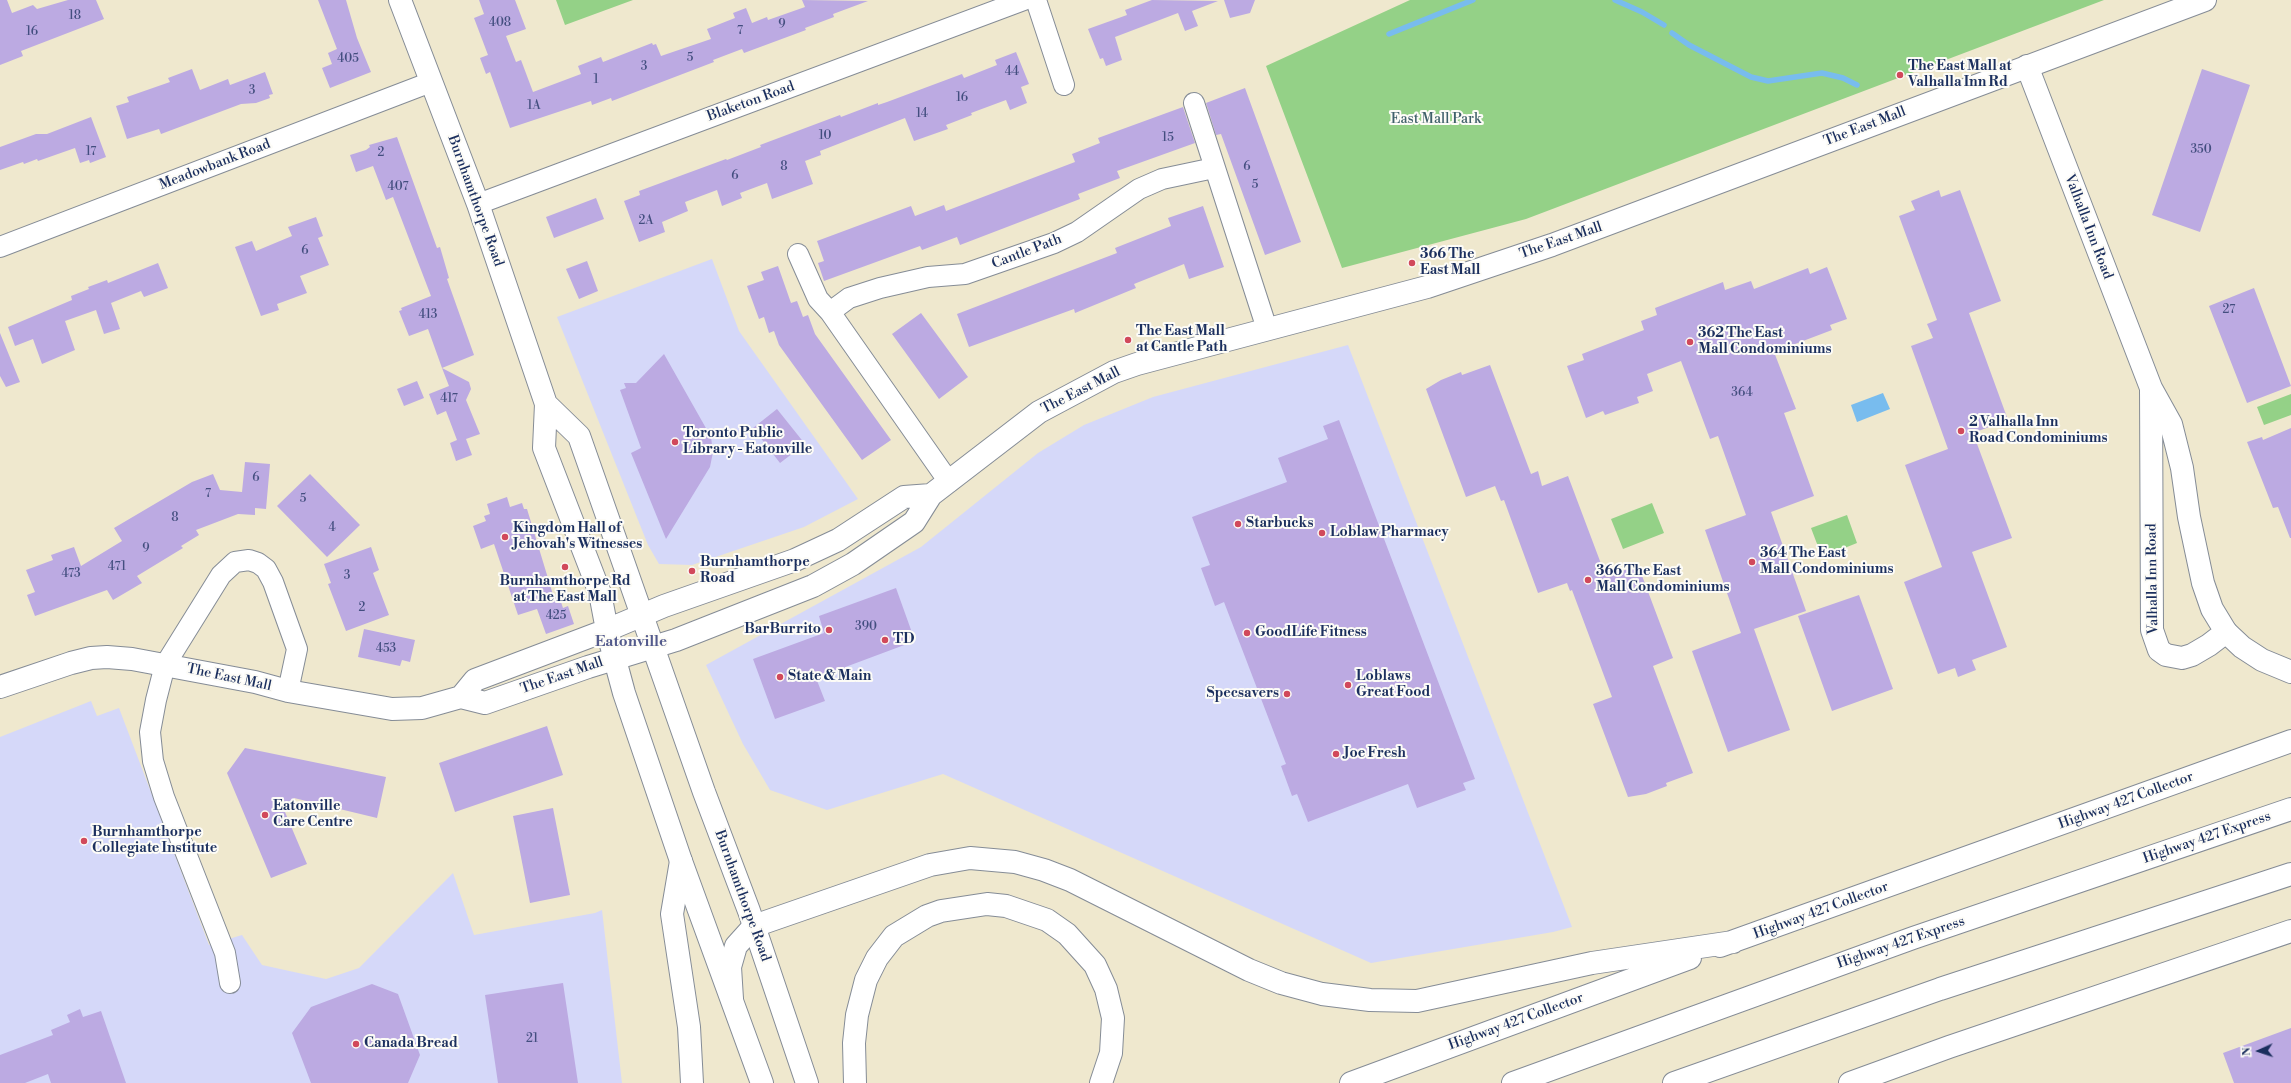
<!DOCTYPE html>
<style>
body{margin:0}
#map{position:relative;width:2291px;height:1083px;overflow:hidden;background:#efe8ce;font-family:"Libre Bodoni",serif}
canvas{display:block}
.north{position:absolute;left:2239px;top:1031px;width:40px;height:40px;-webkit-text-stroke:3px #fdfcf7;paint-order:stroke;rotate:267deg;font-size:11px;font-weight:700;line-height:16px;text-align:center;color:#1b2f5e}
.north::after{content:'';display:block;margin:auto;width:14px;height:18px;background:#1b2f5e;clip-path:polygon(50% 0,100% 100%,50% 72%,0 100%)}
</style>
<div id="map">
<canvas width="2291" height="1083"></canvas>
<div class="north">N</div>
</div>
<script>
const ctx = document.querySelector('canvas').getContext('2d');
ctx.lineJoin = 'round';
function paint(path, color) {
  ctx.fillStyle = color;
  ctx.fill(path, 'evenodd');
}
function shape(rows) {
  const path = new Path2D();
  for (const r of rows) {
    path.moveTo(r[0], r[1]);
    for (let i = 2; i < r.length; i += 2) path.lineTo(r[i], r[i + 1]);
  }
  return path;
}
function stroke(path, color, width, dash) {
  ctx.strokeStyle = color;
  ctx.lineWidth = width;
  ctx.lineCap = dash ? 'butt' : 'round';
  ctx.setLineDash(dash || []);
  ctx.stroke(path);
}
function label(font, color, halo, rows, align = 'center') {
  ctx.font = font + ' "Libre Bodoni",serif';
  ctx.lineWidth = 4;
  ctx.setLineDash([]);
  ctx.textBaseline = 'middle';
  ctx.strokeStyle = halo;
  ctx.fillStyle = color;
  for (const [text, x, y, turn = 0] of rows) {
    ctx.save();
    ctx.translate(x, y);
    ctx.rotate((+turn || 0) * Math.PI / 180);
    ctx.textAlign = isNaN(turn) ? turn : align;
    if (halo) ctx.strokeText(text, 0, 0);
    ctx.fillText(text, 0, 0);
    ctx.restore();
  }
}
paint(shape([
 [712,259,739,331,858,499,804,527,692,565,659,564,648,545,557,317],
 [1348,345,1572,927,1553,932,1371,963,943,774,827,810,770,790,743,744,706,665,921,547,1038,453,1084,425,1153,397],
 [91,701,97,716,119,708,209,945,242,935,262,965,326,979,359,968,453,873,474,935,595,913,602,910,622,1083,0,1083,0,737]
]), '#d5d8f9');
paint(shape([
 [556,0,633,0,565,25],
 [1410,0,2104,0,1526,219,1342,268,1266,66],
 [2291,394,2291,415,2264,425,2257,407],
 [1652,503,1664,533,1623,549,1611,519],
 [1847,515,1857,543,1822,557,1811,528]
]), '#94d187');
paint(shape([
 [1883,393,1890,409,1857,422,1851,405]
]), '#78bcee');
stroke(shape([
 [1615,0,1642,12,1664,25],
 [1672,33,1689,45,1751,77,1768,81,1822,73,1843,78,1857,85],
 [1389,34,1473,0]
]), '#78bcee', 5.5);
paint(shape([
 [0,0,7,0,12,13,33,5,37,9,68,0,96,0,104,19,21,51,23,56,0,65],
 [318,0,346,0,357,38,371,72,330,88,322,68,332,64,328,53,337,49],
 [479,0,515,0,526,29,506,36,516,62,521,60,533,92,581,74,578,66,601,57,603,62,652,43,653,45,656,44,661,56,711,39,707,29,735,18,733,13,746,8,752,23,767,17,768,20,805,7,802,0,868,1,833,14,834,17,805,28,806,30,744,53,742,49,713,60,714,62,612,101,611,98,592,105,591,101,510,128,490,72,486,74,480,58,488,55,474,18,484,14],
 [1152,0,1218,1,1192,11,1198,26,1185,31,1178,13,1115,37,1122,60,1106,66,1103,58,1100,59,1088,29,1127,15,1125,10],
 [1224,0,1255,0,1250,13,1230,18],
 [1016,52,1029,84,1021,87,1027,103,1010,110,1006,100,971,113,972,115,946,125,948,129,914,141,905,118,820,151,821,155,805,161,813,184,772,199,767,183,740,193,742,198,722,206,717,190,685,202,688,211,662,222,665,232,639,242,624,201,640,195,639,191,726,159,727,160,761,147,760,145,840,115,841,117,878,103,878,105,887,102,962,74,964,78,997,65,995,60],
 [192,69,200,90,228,79,230,85,265,72,273,94,269,95,270,98,256,103,241,104,161,134,159,129,127,139,116,106,129,102,127,97,170,82,168,78],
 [2202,69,2250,85,2200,232,2152,215],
 [1245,88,1301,242,1265,255,1221,134,1216,135,1206,103],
 [1183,107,1195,143,1117,171,1120,178,1078,194,1080,199,960,245,957,237,922,250,920,246,824,281,818,263,824,261,817,241,911,206,915,216,944,205,946,211,1075,162,1072,154,1100,143,1098,138],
 [91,117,106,157,90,163,89,160,80,163,75,148,38,161,37,159,24,164,23,162,0,170,0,147,36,134,47,134],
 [397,137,437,248,440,247,449,278,447,279,474,355,442,368,428,329,409,336,399,311,402,310,401,308,431,296,393,197,386,200,373,166,356,172,350,155,366,150,370,147,369,145],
 [1939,190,1941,197,1960,190,2001,301,1969,313,2008,420,1973,433,2012,538,1972,552,2007,647,1972,660,1976,670,1958,677,1955,668,1938,674,1904,582,1942,567,1905,465,1948,449,1911,346,1933,338,1927,324,1937,320,1899,216,1915,210,1911,201],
 [596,198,604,219,554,238,546,217],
 [1203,206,1224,267,1189,279,1184,264,1134,284,1136,288,1075,313,1074,309,969,347,957,314,1117,253,1115,248,1171,226,1168,218],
 [316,217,323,236,318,238,329,265,300,276,307,293,277,304,279,310,261,316,235,247,252,241,256,251,292,236,288,227],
 [587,261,598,291,579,299,566,269],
 [158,263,168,288,144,297,141,291,111,303,120,329,104,334,96,310,65,321,75,350,42,364,33,339,15,346,8,327,72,300,71,296,89,289,88,287,107,280,108,283],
 [778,266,791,303,797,301,803,317,808,315,815,334,891,440,862,460,779,345,774,331,769,333,764,317,759,319,747,286,764,280,761,272],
 [1827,267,1847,319,1830,325,1832,330,1774,352,1796,409,1784,413,1814,496,1771,512,1806,611,1754,629,1790,730,1728,752,1692,651,1741,633,1705,530,1746,515,1718,436,1710,439,1681,361,1647,374,1653,391,1637,397,1639,403,1605,415,1603,411,1586,418,1567,366,1584,360,1582,354,1644,330,1641,321,1657,315,1655,308,1723,282,1725,290,1751,281,1754,289,1808,268,1810,274],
 [2254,288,2291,386,2247,403,2209,306],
 [921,313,968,377,939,399,892,334],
 [0,333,20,382,6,387,0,376],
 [664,354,711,437,713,452,710,467,666,539,631,453,641,448,620,390,626,388,624,383,636,383],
 [1490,365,1531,474,1538,471,1542,486,1568,476,1606,577,1638,565,1673,658,1653,666,1693,773,1666,783,1667,786,1646,794,1628,797,1593,704,1612,697,1572,590,1570,591,1567,583,1538,593,1504,500,1501,501,1495,486,1466,497,1426,389,1441,380,1461,372,1462,375],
 [442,368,469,382,471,389,466,400,480,434,466,439,472,455,456,461,450,443,457,440,446,411,437,415,429,394,449,386],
 [417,381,424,398,404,406,397,389],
 [777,409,805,444,780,463,753,428],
 [1339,420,1475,779,1463,783,1466,790,1417,808,1408,784,1308,822,1297,794,1292,796,1281,766,1286,764,1224,602,1215,606,1201,568,1210,565,1192,517,1287,482,1278,458,1328,439,1323,426],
 [2291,428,2291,538,2290,538,2278,507,2273,508,2247,442,2262,437,2263,440],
 [245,462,270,464,266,509,255,508,255,515,238,514,196,530,199,535,181,546,183,548,137,576,142,583,113,600,107,590,35,616,27,595,35,592,26,570,53,560,51,555,74,547,81,566,122,541,114,528,192,482,213,474,220,490,242,492],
 [310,474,360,525,327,557,277,506],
 [507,497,510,507,522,503,524,509,527,509,554,598,559,596,563,608,568,606,574,624,546,634,537,609,518,615,494,544,481,549,473,526,486,521,484,516,490,514,487,504],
 [371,547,379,570,373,573,389,615,346,631,328,584,331,583,324,564],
 [896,588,915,641,816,678,825,701,775,719,753,659,824,633,819,616],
 [1859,595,1893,689,1832,711,1798,616],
 [364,629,415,640,410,662,402,660,400,666,358,657],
 [547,726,563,775,455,812,439,763],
 [245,748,386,777,377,818,294,798,285,812,307,864,271,878,227,773],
 [553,808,570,895,530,903,513,816],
 [563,983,578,1083,498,1083,485,995],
 [372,984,398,994,420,1055,408,1083,311,1083,292,1033,311,1007],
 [80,1009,83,1017,101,1011,126,1083,51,1083,48,1074,25,1083,0,1083,0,1055,53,1035,51,1030,70,1022,67,1015],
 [2291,1028,2291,1083,2234,1083,2223,1053]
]), '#bcaae2');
const minor = shape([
 [1036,0,1064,85],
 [1194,103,1267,329],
 [478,204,1024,0],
 [0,247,431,82],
 [798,254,818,299,830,312,949,482],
 [830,312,849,298,880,288,928,277,965,274,1054,243,1077,232,1139,189,1162,179,1214,168],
 [230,983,225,953,164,797,153,761,150,732,156,700,165,665,221,575,235,562,249,560,258,563,266,569,273,582,297,649,288,691]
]);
const tertiary = shape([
 [2027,66,2151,388,2171,424,2182,468,2189,517,2203,583,2212,609,2226,632,2209,645,2192,655,2182,658,2166,655,2159,650,2152,630,2151,388]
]);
const secondary = shape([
 [400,0,478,204,546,404,544,448,600,593,607,630,624,693,681,861,762,1083],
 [546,404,579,436,704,792,749,911,807,1083],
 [0,687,71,663,91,658,107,657,132,659,255,682,288,691,392,709,422,708,461,697,485,703,588,667,676,640,813,586,853,564,914,522,931,495,1039,412,1114,372,1137,364,1427,287,1552,245,2205,0],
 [461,697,475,680,607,630,664,606,795,560,838,540,904,497,931,495]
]);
const motorway = shape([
 [2226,632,2242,647,2262,660,2291,672],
 [681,861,672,914,689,1027,692,1083],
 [1720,946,2291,741],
 [732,999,730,967,736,946,754,926,930,865,970,858,1015,862,1044,870,1070,880,1249,970,1281,983,1322,994,1370,1000,1417,1001,1592,963,1733,942],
 [855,1083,854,1043,857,1015,866,980,877,958,894,936,927,916,941,911,987,904,1006,906,1047,920,1067,934,1095,965,1106,989,1113,1018,1111,1053,1101,1083],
 [1351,1083,1690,958],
 [1513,1083,1913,938,2291,809],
 [1674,1083,1940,989,2291,874],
 [1850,1083,1949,1047,2291,931]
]);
stroke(minor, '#858c96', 22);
stroke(tertiary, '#858c96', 24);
stroke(secondary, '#858c96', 24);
stroke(motorway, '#858c96', 24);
stroke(minor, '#fff', 20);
stroke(tertiary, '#fff', 22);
stroke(secondary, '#fff', 22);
stroke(motorway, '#fff', 22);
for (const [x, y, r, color] of [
 [1900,75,4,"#d1495b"],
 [1412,263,4,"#d1495b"],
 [1128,340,4,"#d1495b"],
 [1690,342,4,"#d1495b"],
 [1961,431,4,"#d1495b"],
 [675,442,4,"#d1495b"],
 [1238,524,4,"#d1495b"],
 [1322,533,4,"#d1495b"],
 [505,537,4,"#d1495b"],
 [1752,562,4,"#d1495b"],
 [565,567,4,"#d1495b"],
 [692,571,4,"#d1495b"],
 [1588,580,4,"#d1495b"],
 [829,630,4,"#d1495b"],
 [1247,633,4,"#d1495b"],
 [885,640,4,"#d1495b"],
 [780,677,4,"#d1495b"],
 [1348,685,4,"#d1495b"],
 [1287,694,4,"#d1495b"],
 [1336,754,4,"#d1495b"],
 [265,815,4,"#d1495b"],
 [84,841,4,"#d1495b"],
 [356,1044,4,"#d1495b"]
]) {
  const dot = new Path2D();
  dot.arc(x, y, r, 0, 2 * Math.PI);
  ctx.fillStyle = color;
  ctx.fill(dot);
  stroke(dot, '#fdfcf7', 1.5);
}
label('12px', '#434e7f', null, [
 ["18",75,16],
 ["408",500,23],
 ["9",782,25],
 ["7",740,31],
 ["16",32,32],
 ["5",690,58],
 ["405",348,59],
 ["3",644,67],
 ["44",1012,72],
 ["1",596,80],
 ["3",252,91],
 ["16",962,98],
 ["1A",534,106],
 ["14",922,114],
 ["10",825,136],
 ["15",1168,138],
 ["350",2201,150],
 ["17",91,152],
 ["2",381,153],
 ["8",784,167],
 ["6",1247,167],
 ["6",735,176],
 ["5",1255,185],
 ["407",398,187],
 ["2A",646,221],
 ["6",305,251],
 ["27",2229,310],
 ["413",428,315],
 ["364",1742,393],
 ["417",449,399],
 ["6",256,478],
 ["7",208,494],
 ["5",303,499],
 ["8",175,518],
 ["4",332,528],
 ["9",146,549],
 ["471",117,567],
 ["473",71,574],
 ["3",347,576],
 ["2",362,608],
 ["425",556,616],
 ["390",866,627],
 ["453",386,649],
 ["21",532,1039]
]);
label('bold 14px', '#1b2f5e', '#fdfcf7', [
 ["The East Mall at",1908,67],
 ["Valhalla Inn Rd",1908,83],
 ["366 The",1420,255],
 ["East Mall",1420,271],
 ["The East Mall",1136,332],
 ["at Cantle Path",1136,348],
 ["362 The East",1698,334],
 ["Mall Condominiums",1698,350],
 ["2 Valhalla Inn",1969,423],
 ["Road Condominiums",1969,439],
 ["Toronto Public",683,434],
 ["Library - Eatonville",683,450],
 ["Starbucks",1246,524],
 ["Kingdom Hall of",513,529],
 ["Jehovah's Witnesses",513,545],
 ["Loblaw Pharmacy",1330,533],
 ["364 The East",1760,554],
 ["Mall Condominiums",1760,570],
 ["Burnhamthorpe",700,563],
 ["Road",700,579],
 ["366 The East",1596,572],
 ["Mall Condominiums",1596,588],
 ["Burnhamthorpe Rd",565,582,"center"],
 ["at The East Mall",565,598,"center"],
 ["BarBurrito",821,630,"right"],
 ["GoodLife Fitness",1255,633],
 ["TD",893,640],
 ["State & Main",788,677],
 ["Loblaws",1356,677],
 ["Great Food",1356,693],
 ["Specsavers",1279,694,"right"],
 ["Joe Fresh",1344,754],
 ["Eatonville",273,807],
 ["Care Centre",273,823],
 ["Burnhamthorpe",92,833],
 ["Collegiate Institute",92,849],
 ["Canada Bread",364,1044]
], 'left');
label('14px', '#1b2f5e', '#fdfcf7', [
 ["Blaketon Road",751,102,-20],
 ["The East Mall",1865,127,-21],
 ["Meadowbank Road",215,165,-21],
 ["Burnhamthorpe Road",475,201,70],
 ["Valhalla Inn Road",2088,227,69],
 ["The East Mall",1561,241,-19],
 ["Cantle Path",1027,252,-21],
 ["The East Mall",1081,391,-27],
 ["Valhalla Inn Road",2153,579,-91],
 ["The East Mall",562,676,-19],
 ["The East Mall",229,678,12],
 ["Highway 427 Collector",2126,801,-20],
 ["Highway 427 Express",2207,838,-19],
 ["Burnhamthorpe Road",742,896,70],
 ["Highway 427 Collector",1821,911,-20],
 ["Highway 427 Express",1901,943,-19],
 ["Highway 427 Collector",1516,1022,-20]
]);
label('14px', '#3f606a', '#fdfcf7', [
 ["East Mall Park",1436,120]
]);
label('bold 15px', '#535a8c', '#fdfcf7', [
 ["Eatonville",631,642]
]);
</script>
